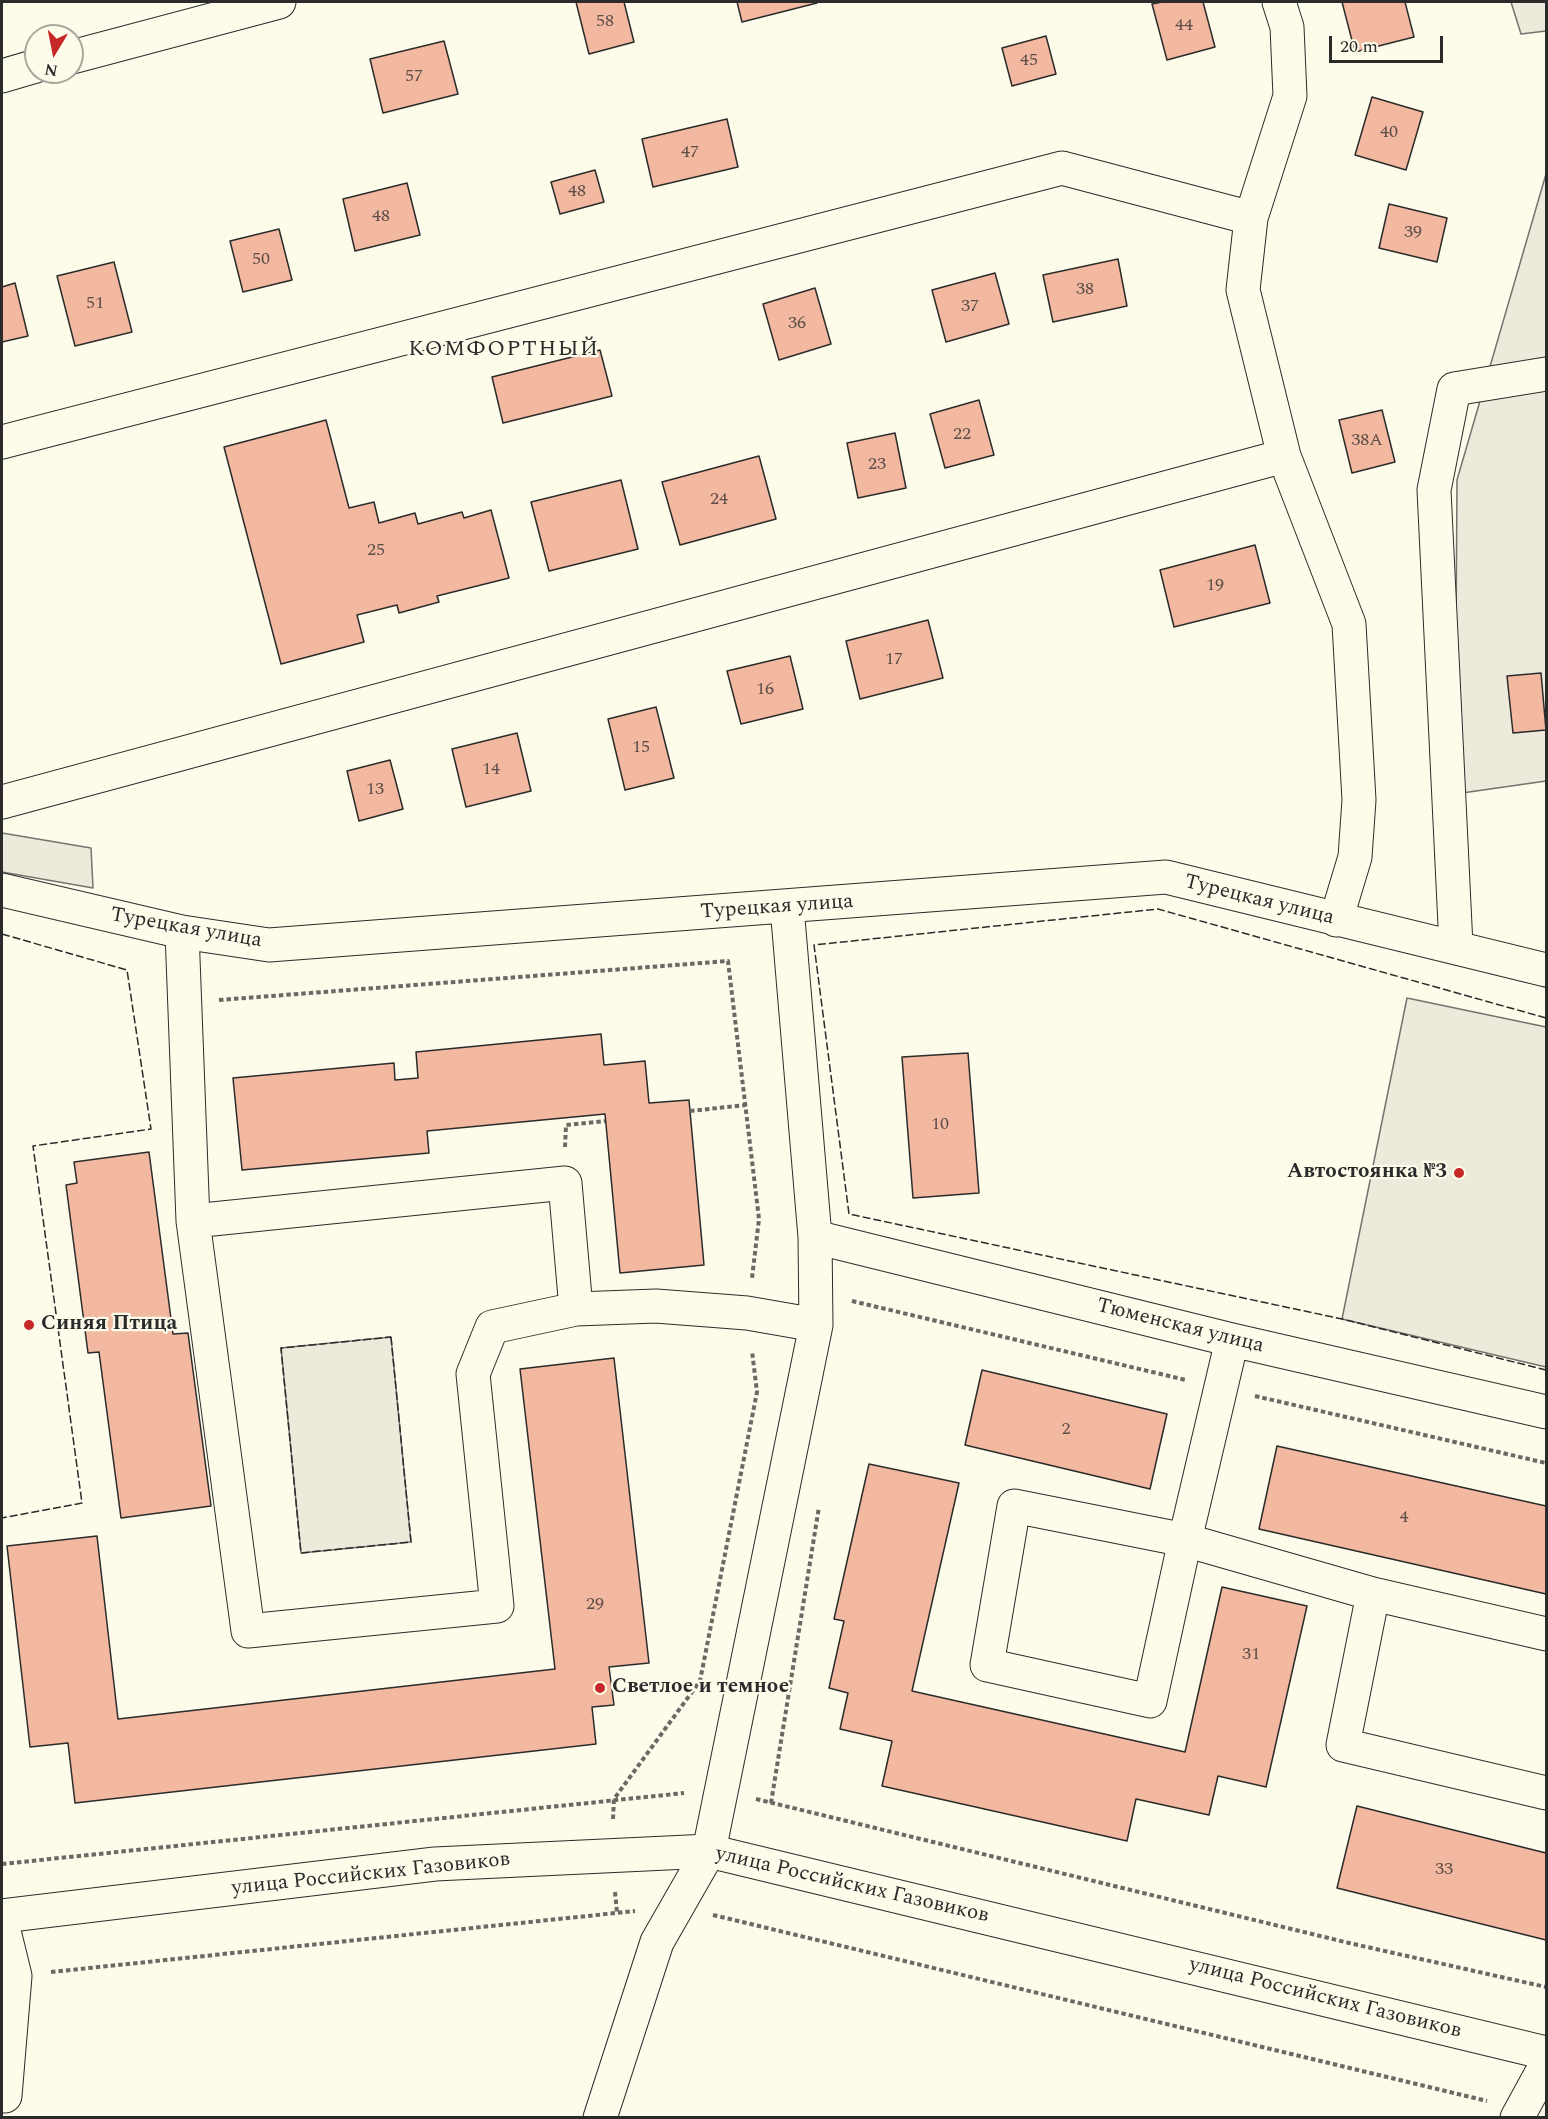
<!DOCTYPE html>
<meta charset="utf-8">
<style>
body{margin:0}
#map{position:relative;width:1548px;height:2119px;overflow:hidden;background:#fdfbea;font-family:Spectral,serif}
canvas{display:block}
.frame{position:absolute;inset:0;border:3px solid #2b2b2b;pointer-events:none}
.north{position:absolute;left:24px;top:24px;width:60px;height:60px;box-sizing:border-box;background:#fdfbea;border:2px solid #a9a89e;border-radius:50%;rotate:190deg;font-size:16px;font-weight:700;line-height:24px;text-align:center;color:#2b2b2b}
.north::after{content:'';display:block;margin:auto;width:21px;height:27px;background:#c62828;clip-path:polygon(50% 0,100% 100%,50% 72%,0 100%)}
.scale{position:absolute;left:1329px;top:36px;width:114px;height:27px;box-sizing:border-box;border:3px solid #2b2b2b;border-top:0;padding-left:8px;font-size:18px;line-height:21px;white-space:nowrap;color:#2b2b2b;-webkit-text-stroke:4px #fdfbea;paint-order:stroke}
</style>
<div id="map">
<canvas width="1548" height="2119"></canvas>
<div class="frame"></div>
<div class="north">N</div>
<div class="scale">20 m</div>
</div>
<script>
const ctx = document.querySelector('canvas').getContext('2d');
ctx.lineJoin = 'round';
function paint(path, color) {
  ctx.fillStyle = color;
  ctx.fill(path, 'evenodd');
}
function shape(rows) {
  const path = new Path2D();
  for (const r of rows) {
    path.moveTo(r[0], r[1]);
    for (let i = 2; i < r.length; i += 2) path.lineTo(r[i], r[i + 1]);
  }
  return path;
}
function stroke(path, color, width, dash) {
  ctx.strokeStyle = color;
  ctx.lineWidth = width;
  ctx.lineCap = dash ? 'butt' : 'round';
  ctx.setLineDash(dash || []);
  ctx.stroke(path);
}
function label(font, color, halo, rows, align = 'center') {
  ctx.font = font + ' Spectral,serif';
  ctx.lineWidth = 4.5;
  ctx.setLineDash([]);
  ctx.textBaseline = 'middle';
  ctx.strokeStyle = halo;
  ctx.fillStyle = color;
  for (const [text, x, y, turn = 0] of rows) {
    ctx.save();
    ctx.translate(x, y);
    ctx.rotate((+turn || 0) * Math.PI / 180);
    ctx.textAlign = isNaN(turn) ? turn : align;
    if (halo) ctx.strokeText(text, 0, 0);
    ctx.fillText(text, 0, 0);
    ctx.restore();
  }
}
const green = shape([
 [1511,2,1546,2,1546,31,1521,34,1511,2],
 [1546,174,1546,781,1455,794,1457,480,1546,174],
 [391,1337,411,1542,301,1553,281,1348,391,1337]
]);
paint(green, '#ecebdb');
stroke(green, '#74746e', 1.5);
const parking = shape([
 [2,833,91,848,93,888,2,872,2,833],
 [1407,998,1546,1027,1546,1367,1342,1319,1407,998]
]);
paint(parking, '#eceadb');
stroke(parking, '#74746e', 1.5);
const building = shape([
 [576,2,624,2,634,42,589,54,576,2],
 [737,2,816,2,817,3,742,22,737,2],
 [1162,2,1203,2,1215,47,1167,60,1152,4,1162,2],
 [1342,2,1405,2,1414,37,1355,52,1342,2],
 [1046,36,1056,74,1012,86,1002,48,1046,36],
 [444,41,458,94,383,113,370,59,444,41],
 [1372,97,1423,112,1406,170,1355,155,1372,97],
 [727,119,738,167,653,187,642,139,727,119],
 [595,170,604,202,560,214,551,182,595,170],
 [407,183,420,235,355,251,343,199,407,183],
 [1389,204,1447,218,1437,262,1379,248,1389,204],
 [279,229,292,280,243,292,230,241,279,229],
 [1118,259,1127,306,1053,322,1043,275,1118,259],
 [114,262,132,332,75,346,57,276,114,262],
 [995,273,1009,324,946,342,932,290,995,273],
 [15,283,28,336,2,342,2,287,15,283],
 [815,288,831,344,779,360,763,304,815,288],
 [600,350,612,396,503,423,492,377,600,350],
 [979,400,994,455,945,468,930,414,979,400],
 [1382,410,1395,462,1352,473,1339,420,1382,410],
 [326,420,349,508,374,502,379,523,415,513,418,524,462,512,464,518,491,510,509,578,437,596,439,602,399,613,397,605,357,615,364,642,281,664,224,447,326,420],
 [895,433,906,488,858,498,847,443,895,433],
 [759,456,776,519,680,545,662,482,759,456],
 [621,480,638,549,549,571,531,502,621,480],
 [1255,545,1270,603,1174,627,1160,570,1255,545],
 [928,620,943,678,860,699,846,641,928,620],
 [790,656,803,709,741,724,727,671,790,656],
 [1541,673,1546,730,1513,733,1507,676,1541,673],
 [656,707,674,778,625,790,608,719,656,707],
 [517,733,531,791,466,807,452,749,517,733],
 [390,760,403,809,359,821,347,771,390,760],
 [601,1034,604,1065,645,1061,649,1103,689,1100,704,1265,620,1273,605,1114,427,1131,429,1153,242,1170,233,1078,394,1063,395,1080,418,1078,416,1052,601,1034],
 [968,1053,979,1193,913,1198,902,1057,968,1053],
 [149,1152,173,1334,188,1333,211,1506,121,1518,99,1352,88,1353,66,1185,77,1183,74,1162,149,1152],
 [614,1358,649,1663,609,1667,614,1705,592,1707,596,1744,75,1803,68,1743,30,1747,7,1546,97,1536,118,1719,555,1669,520,1369,614,1358],
 [982,1370,1167,1414,1150,1489,965,1445,982,1370],
 [1277,1446,1546,1506,1546,1594,1259,1529,1277,1446],
 [869,1464,959,1483,912,1691,1185,1752,1222,1587,1307,1606,1266,1787,1218,1776,1209,1815,1136,1799,1127,1841,882,1786,892,1741,840,1729,848,1693,829,1688,844,1621,834,1619,869,1464],
 [1357,1806,1546,1853,1546,1940,1337,1888,1357,1806]
]);
paint(building, '#f2b8a0');
stroke(building, '#2b2b2b', 1.5);
const minor = shape([
 [1279,2,1287,27,1290,96,1251,218,1243,290,1284,456,1349,624,1359,800,1355,857,1336,920],
 [72,57,279,2],
 [2,76,36,66],
 [2,442,1062,168,1251,218],
 [2,802,1284,456],
 [2,890,182,932,269,945,1166,877,1546,970],
 [182,932,193,1221,248,1631,497,1606,473,1374,492,1327,576,1309,656,1306,747,1313,816,1325],
 [1456,946,1434,490,1454,389,1546,374],
 [193,1221,565,1183,576,1309],
 [815,1237,1232,1340,1546,1412],
 [1232,1340,1185,1540,1150,1701,987,1665,1014,1506,1185,1540,1373,1594,1546,1634],
 [1373,1594,1343,1745,1546,1793],
 [2,1923,15,1976,5,2096],
 [600,2118,657,1942,709,1851,816,1325,815,1237,787,907],
 [1517,2118,1546,2065]
]);
const major = shape([
 [2,1916,435,1864,709,1851,1546,2053]
]);
stroke(minor, '#2b2b2b', 35);
stroke(major, '#2b2b2b', 35);
stroke(shape([
 [219,1000,728,961,759,1219,752,1278],
 [690,1111,746,1105],
 [565,1147,566,1125,605,1121],
 [852,1301,1186,1380],
 [1255,1396,1546,1463],
 [756,1799,1349,1943,1546,1987],
 [771,1803,819,1507],
 [613,1819,614,1799,700,1681,757,1392,752,1351],
 [2,1864,684,1793],
 [615,1892,617,1912],
 [713,1915,1487,2101],
 [51,1972,635,1911]
]), '#6a6964', 4, [4.5, 3]);
stroke(minor, '#fdfbea', 33);
stroke(major, '#fdfbea', 33);
stroke(shape([
 [2,934,127,970,151,1129,33,1146,82,1503,2,1518],
 [1546,1018,1158,909,814,945,849,1214,1342,1319,1546,1370],
 [391,1337,411,1542,301,1553,281,1348,391,1337]
]), '#2b2b2b', 1.5, [8, 3]);
for (const [x, y, r, color] of [
 [1459,1173,6,"#c62828"],
 [29,1325,6,"#c62828"],
 [600,1688,6,"#c62828"]
]) {
  const dot = new Path2D();
  dot.arc(x, y, r, 0, 2 * Math.PI);
  ctx.fillStyle = color;
  ctx.fill(dot);
  stroke(dot, '#fdfbea', 2);
}
label('18px', '#5d4e48', null, [
 ["58",605,22],
 ["44",1184,26],
 ["45",1029,61],
 ["57",414,77],
 ["40",1389,133],
 ["47",690,153],
 ["48",577,192],
 ["48",381,217],
 ["39",1413,233],
 ["50",261,260],
 ["38",1085,290],
 ["51",95,304],
 ["37",970,307],
 ["36",797,324],
 ["22",962,435],
 ["38А",1367,441],
 ["23",877,465],
 ["24",719,500],
 ["25",376,551],
 ["19",1215,586],
 ["17",894,660],
 ["16",765,690],
 ["15",641,748],
 ["14",491,770],
 ["13",375,790],
 ["10",940,1125],
 ["2",1066,1430],
 ["4",1404,1518],
 ["29",595,1605],
 ["31",1251,1655],
 ["33",1444,1870]
]);
label('21px', '#2b2b2b', '#fdfbea', [
 ["Турецкая улица",1259,901,14],
 ["Турецкая улица",777,908,-4],
 ["Турецкая улица",186,929,10],
 ["Тюменская улица",1180,1327,14],
 ["улица Российских Газовиков",371,1875,-6],
 ["улица Российских Газовиков",852,1886,13],
 ["улица Российских Газовиков",1325,1999,14]
]);
label('bold 21px', '#2b2b2b', '#fdfbea', [
 ["Автостоянка №3",1447,1173,"right"],
 ["Синяя Птица",41,1325],
 ["Светлое и темное",612,1688]
], 'left');
ctx.letterSpacing = '1.5px';
label('22px', '#2b2b2b', '#fdfbea', [
 ["КОМФОРТНЫЙ",504,351]
]);
ctx.letterSpacing = '0px';
</script>
